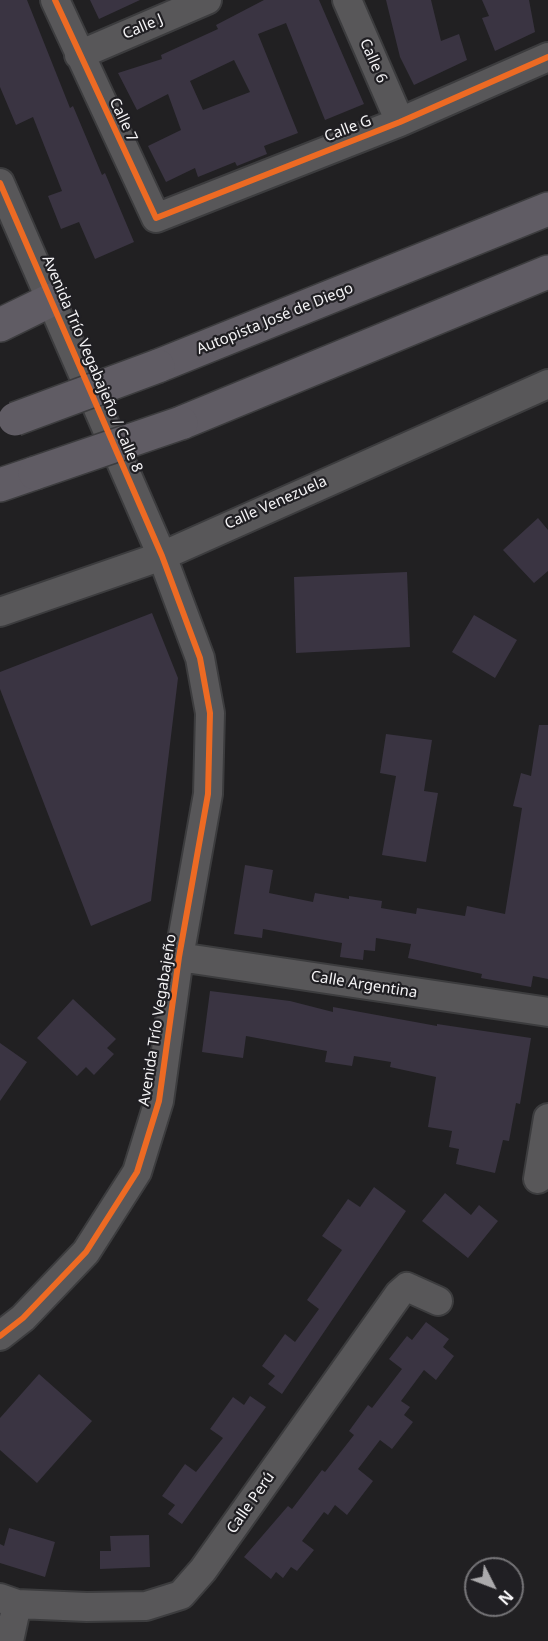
<!DOCTYPE html>
<meta charset="utf-8">
<style>
body{margin:0}
#map{position:relative;width:548px;height:1641px;overflow:hidden;background:#212022;font-family:"Noto Sans",sans-serif}
canvas{display:block}
.north{position:absolute;left:464px;top:1557px;width:60px;height:60px;box-sizing:border-box;background:#201f23;border:2px solid #757477;border-radius:50%;rotate:132deg;font-size:16px;font-weight:700;line-height:24px;text-align:center;color:#f5f4f6}
.north::after{content:'';display:block;margin:auto;width:21px;height:27px;background:#abaaac;clip-path:polygon(50% 0,100% 100%,50% 72%,0 100%)}
</style>
<div id="map">
<canvas width="548" height="1641"></canvas>
<div class="north">N</div>
</div>
<script>
const ctx = document.querySelector('canvas').getContext('2d');
ctx.lineJoin = 'round';
function paint(path, color) {
  ctx.fillStyle = color;
  ctx.fill(path, 'evenodd');
}
function shape(rows) {
  const path = new Path2D();
  for (const r of rows) {
    path.moveTo(r[0], r[1]);
    for (let i = 2; i < r.length; i += 2) path.lineTo(r[i], r[i + 1]);
  }
  return path;
}
function stroke(path, color, width, dash) {
  ctx.strokeStyle = color;
  ctx.lineWidth = width;
  ctx.lineCap = dash ? 'butt' : 'round';
  ctx.setLineDash(dash || []);
  ctx.stroke(path);
}
function label(font, color, halo, rows, align = 'center') {
  ctx.font = font + ' "Noto Sans",sans-serif';
  ctx.lineWidth = 4.5;
  ctx.setLineDash([]);
  ctx.textBaseline = 'middle';
  ctx.strokeStyle = halo;
  ctx.fillStyle = color;
  for (const [text, x, y, turn = 0] of rows) {
    ctx.save();
    ctx.translate(x, y);
    ctx.rotate((+turn || 0) * Math.PI / 180);
    ctx.textAlign = isNaN(turn) ? turn : align;
    if (halo) ctx.strokeText(text, 0, 0);
    ctx.fillText(text, 0, 0);
    ctx.restore();
  }
}
paint(shape([
 [0,0,27,0,70,108,73,106,102,175,105,173,134,242,95,259,79,222,61,229,48,196,62,191,33,117,16,125,0,87],
 [90,0,140,0,99,19],
 [264,0,319,0,364,104,325,120,286,23,258,34,298,133,264,146,267,154,237,166,235,162,198,177,195,168,166,182,148,146,181,130,168,94,137,110,118,73,162,59,161,55,218,29,216,25],
 [234,60,250,92,203,110,190,81],
 [386,0,431,0,441,41,459,34,467,60,414,85,400,57],
 [482,0,529,0,535,32,495,51,482,18,489,16],
 [538,518,548,530,548,571,534,583,503,550],
 [407,572,410,647,296,653,294,577],
 [152,613,178,678,151,901,91,926,0,689,0,672],
 [474,615,517,640,495,678,452,652],
 [539,725,548,725,548,979,533,976,531,987,481,978,482,974,408,958,411,944,376,938,375,951,364,950,363,960,340,957,342,943,263,929,262,938,234,934,245,865,273,870,269,893,313,902,315,893,349,899,349,896,382,901,381,908,416,914,417,908,465,916,467,906,505,914,522,808,513,806,521,773,531,776],
 [386,734,432,740,424,791,438,793,426,862,382,855,396,776,380,773],
 [210,991,290,1001,333,1012,333,1007,437,1026,437,1024,531,1038,520,1104,516,1103,509,1141,503,1140,495,1173,456,1164,459,1149,449,1147,452,1131,428,1127,436,1077,390,1067,391,1062,354,1056,352,1066,325,1062,327,1051,246,1036,243,1058,202,1052],
 [73,999,116,1039,107,1048,114,1054,94,1075,86,1067,77,1076,37,1038],
 [0,1043,27,1062,0,1101],
 [374,1187,406,1211,282,1394,268,1384,275,1376,262,1366,285,1334,295,1342,319,1309,307,1300,342,1250,322,1236,348,1199,360,1207],
 [445,1193,471,1215,479,1205,498,1221,468,1258,422,1221],
 [426,1322,449,1339,443,1347,454,1356,436,1380,424,1370,401,1401,410,1407,404,1415,413,1422,392,1449,380,1440,358,1469,373,1481,347,1515,335,1505,328,1515,324,1512,302,1541,314,1550,297,1571,291,1567,283,1578,276,1572,271,1579,244,1557,288,1506,292,1509,322,1470,325,1472,354,1435,349,1431,368,1405,372,1408,402,1369,389,1359,407,1336,412,1340],
 [39,1374,92,1421,37,1483,0,1450,0,1418],
 [250,1396,266,1407,182,1524,168,1514,175,1505,162,1496,185,1464,196,1472,223,1438,210,1429,233,1397,244,1405],
 [9,1528,55,1542,45,1577,0,1563,0,1544,4,1546],
 [149,1535,150,1567,100,1569,100,1551,111,1551,110,1536]
]), '#3a3442');
const minor = shape([
 [55,0,156,218,400,122,548,57],
 [347,0,400,122],
 [79,55,207,0],
 [0,183,162,556,200,658,210,713,208,794,179,957,159,1101,137,1172,86,1252,23,1318,0,1336],
 [0,612,162,556,548,384],
 [179,957,548,1012],
 [538,1179,548,1118],
 [0,1598,17,1604,87,1607,146,1606,181,1595,203,1570,399,1294,407,1287,438,1301],
 [9,1641,17,1604]
]);
const highway = shape([
 [0,325,51,300],
 [158,366,548,209],
 [181,423,548,272],
 [0,485,35,473]
]);
stroke(minor, '#3c3c3e', 32);
stroke(highway, '#3c3c3e', 36);
stroke(minor, '#585759', 28);
stroke(highway, '#605c64', 33);
const highwayBridge = shape([
 [15,419,158,366],
 [35,473,181,423]
]);
stroke(highwayBridge, '#3c3c3e', 36, []);
stroke(highwayBridge, '#605c64', 33);
stroke(shape([
 [55,0,156,218,400,122,548,57],
 [0,183,162,556,200,658,210,713,208,794,179,957,159,1101,137,1172,86,1252,23,1318,0,1336]
]), '#ed6a23', 6);
label('15px', '#f5f4f6', '#201f23', [
 ["Calle J",143,27,-23],
 ["Calle 6",373,61,66],
 ["Calle 7",123,120,65],
 ["Calle G",348,129,-21],
 ["Autopista José de Diego",275,319,-22],
 ["Avenida Trío Vegabajeño / Calle 8",92,364,67],
 ["Calle Venezuela",276,503,-24],
 ["Calle Argentina",364,985,9],
 ["Avenida Trío Vegabajeño",158,1020,-81],
 ["Calle Perú",251,1503,-55]
]);
</script>
